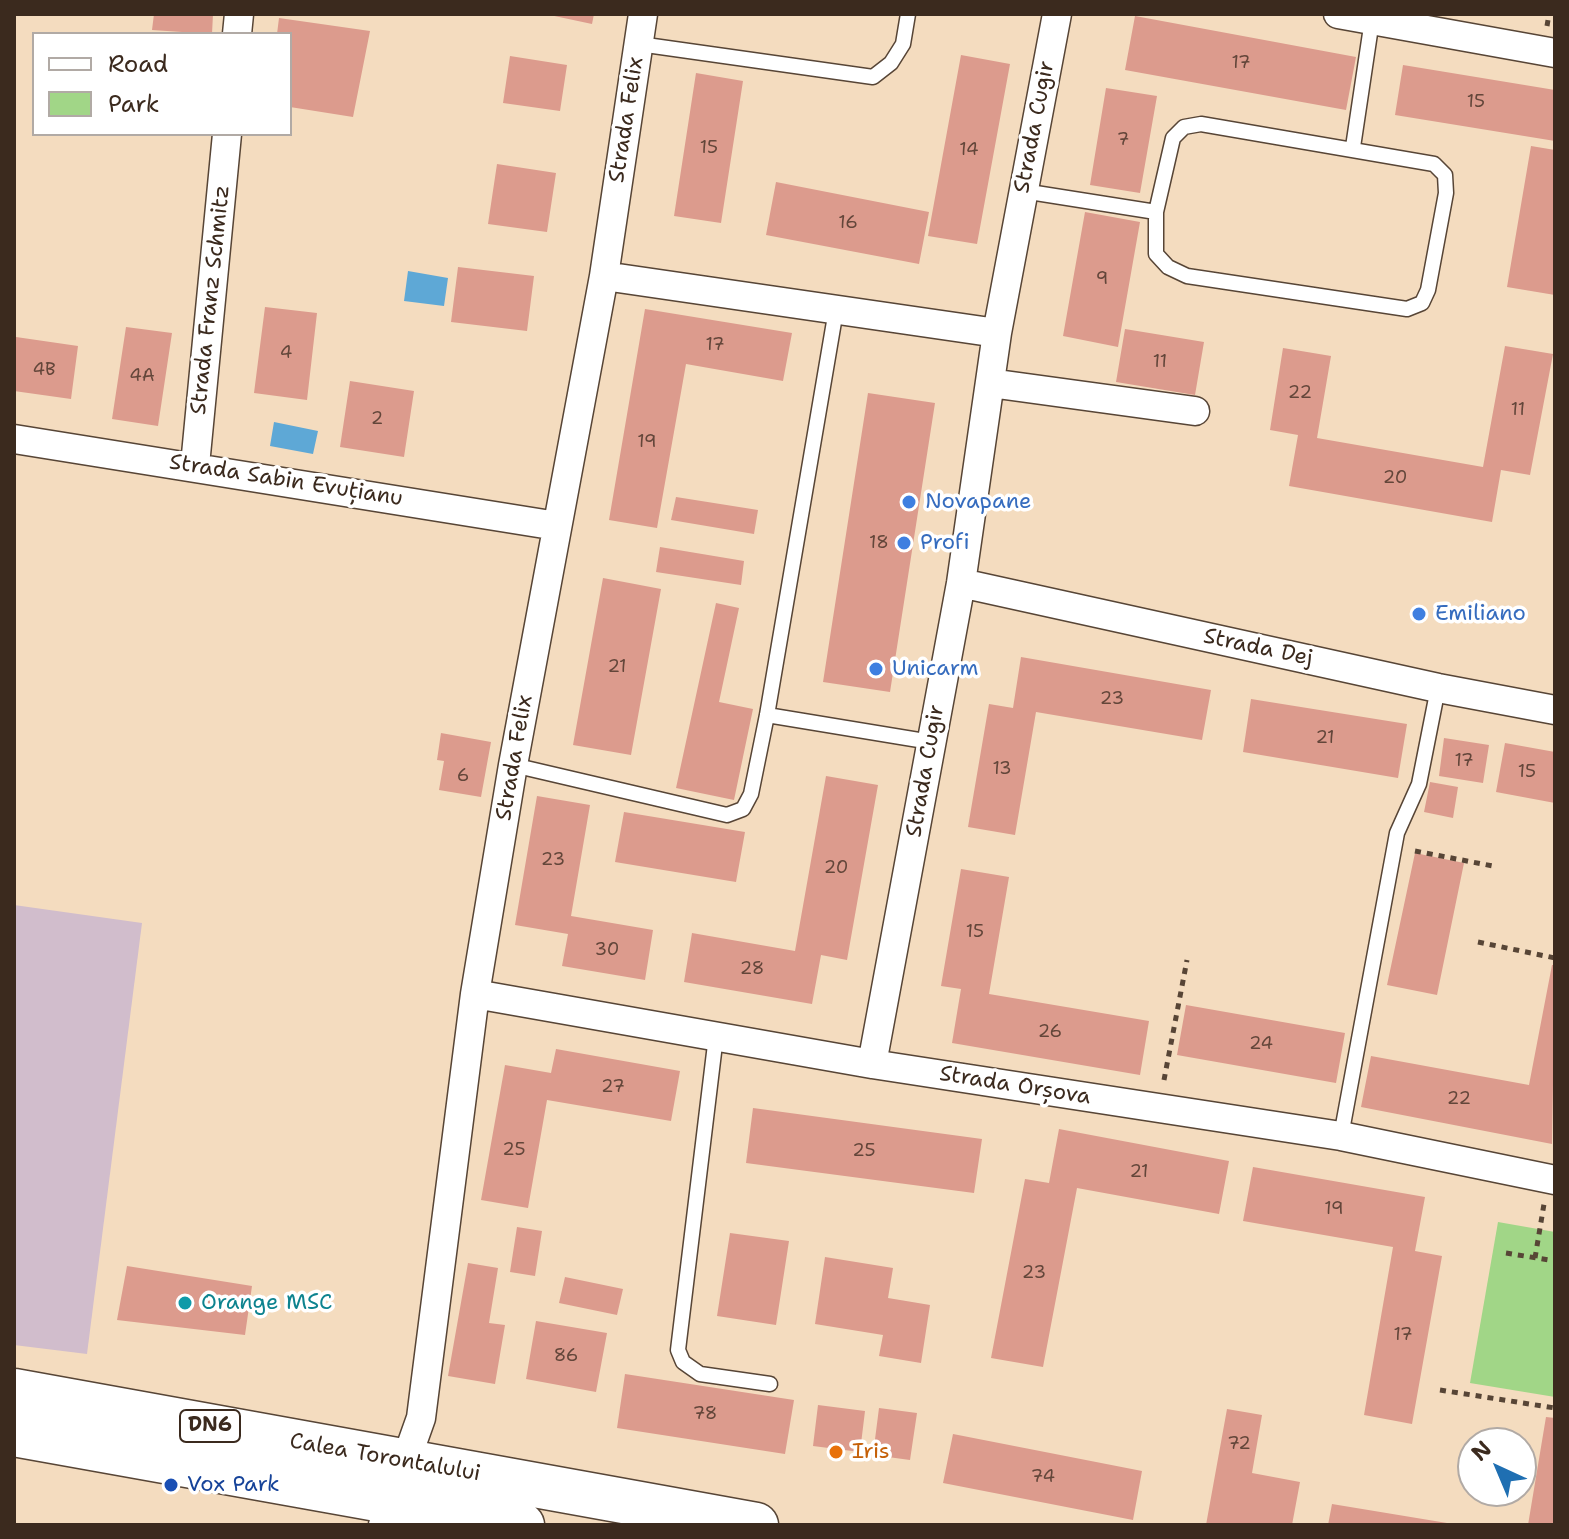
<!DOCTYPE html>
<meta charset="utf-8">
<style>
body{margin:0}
#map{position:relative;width:1569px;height:1539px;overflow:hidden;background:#f4dcbf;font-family:"Shantell Sans",sans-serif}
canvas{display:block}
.frame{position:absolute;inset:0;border:16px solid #3b2a1e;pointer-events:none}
.legend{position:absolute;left:32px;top:32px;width:260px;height:104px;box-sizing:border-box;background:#fff;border:2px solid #b1aaa5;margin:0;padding:10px 14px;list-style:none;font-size:24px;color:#3b2a1e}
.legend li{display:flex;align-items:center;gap:16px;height:40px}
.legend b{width:40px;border:2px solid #b1aaa5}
.north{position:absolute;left:1457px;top:1427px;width:80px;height:80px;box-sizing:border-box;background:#fff;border:2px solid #b1aaa5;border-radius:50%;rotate:316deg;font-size:22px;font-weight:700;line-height:32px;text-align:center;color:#3b2a1e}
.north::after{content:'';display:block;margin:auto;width:28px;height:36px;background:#1f6fb2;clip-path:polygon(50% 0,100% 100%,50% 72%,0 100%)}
</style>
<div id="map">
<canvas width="1569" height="1539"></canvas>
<div class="frame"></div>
<ul class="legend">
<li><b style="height:10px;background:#fff"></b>Road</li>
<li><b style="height:22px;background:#a1d687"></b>Park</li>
</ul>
<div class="north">N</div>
</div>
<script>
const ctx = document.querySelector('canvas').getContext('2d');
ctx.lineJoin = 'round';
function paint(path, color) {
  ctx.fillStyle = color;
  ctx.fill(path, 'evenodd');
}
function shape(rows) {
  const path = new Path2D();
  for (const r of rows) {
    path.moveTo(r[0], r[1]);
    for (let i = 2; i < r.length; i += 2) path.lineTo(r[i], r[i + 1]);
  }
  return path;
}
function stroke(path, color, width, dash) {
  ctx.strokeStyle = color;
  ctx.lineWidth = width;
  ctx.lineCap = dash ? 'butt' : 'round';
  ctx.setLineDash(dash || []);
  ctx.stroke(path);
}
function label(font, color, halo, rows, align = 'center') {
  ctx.font = font + ' "Shantell Sans",sans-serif';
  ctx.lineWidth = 7;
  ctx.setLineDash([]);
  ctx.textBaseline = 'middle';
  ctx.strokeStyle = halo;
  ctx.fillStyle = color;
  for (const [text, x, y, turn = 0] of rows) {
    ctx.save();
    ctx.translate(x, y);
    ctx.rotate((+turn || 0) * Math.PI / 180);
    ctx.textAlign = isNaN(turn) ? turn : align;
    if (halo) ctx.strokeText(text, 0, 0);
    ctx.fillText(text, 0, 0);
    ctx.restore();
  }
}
paint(shape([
 [14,905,142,923,87,1354,14,1345]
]), '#d1bdcc');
paint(shape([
 [1498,1222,1555,1232,1555,1397,1470,1383]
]), '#a1d687');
paint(shape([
 [408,271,448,278,444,306,404,301],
 [274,422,318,431,313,454,270,446]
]), '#5ea8d6');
paint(shape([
 [154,14,213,14,212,34,152,30],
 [545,14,594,14,592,24],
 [1135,16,1356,57,1346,110,1125,70],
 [279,18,370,31,353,117,290,107,290,34,277,34],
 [961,55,1010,64,977,244,928,236],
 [510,56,567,65,560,111,503,103],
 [1403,65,1555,90,1555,141,1395,115],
 [696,73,743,81,721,223,674,216],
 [1106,88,1157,96,1140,193,1090,185],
 [1531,146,1555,150,1555,295,1507,287],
 [497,164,556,173,547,232,488,224],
 [776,182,929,212,919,264,766,235],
 [1085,212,1140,222,1118,347,1063,336],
 [458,267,534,276,527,331,451,322],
 [265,307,317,313,307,400,254,393],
 [645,309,792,333,783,381,686,364,657,528,609,520],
 [126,327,172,333,158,426,112,419],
 [1125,329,1204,342,1195,395,1116,382],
 [16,337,78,346,71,399,14,391],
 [1505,346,1553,354,1530,475,1501,470,1492,522,1289,486,1298,435,1270,430,1283,348,1331,356,1317,438,1483,467],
 [350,381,414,391,404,457,340,447],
 [868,393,935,403,890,692,823,682],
 [676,497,758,510,754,534,671,520],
 [660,547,744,561,741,585,656,572],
 [603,578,661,589,631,755,573,745],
 [716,603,739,608,719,702,753,709,734,800,676,788],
 [1021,657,1211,690,1202,740,1036,712,1015,835,968,827,989,704,1013,708],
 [1251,699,1407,724,1398,778,1243,752],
 [441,733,491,742,481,797,439,790,444,761,437,760],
 [1444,738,1489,745,1483,783,1439,776],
 [1505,743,1555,752,1555,803,1496,792],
 [826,776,878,785,847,960,821,955,812,1004,684,982,692,933,795,951],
 [1430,782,1458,787,1453,818,1424,812],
 [537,796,590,805,571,916,653,930,645,980,562,966,568,934,515,925],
 [624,812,745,832,736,882,615,862],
 [1415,853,1464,863,1437,995,1387,985],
 [961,869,1009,877,989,994,1149,1021,1140,1075,952,1043,961,989,941,986],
 [1552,965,1555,965,1552,1144,1361,1107,1371,1056,1529,1085],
 [1186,1005,1345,1033,1336,1083,1177,1055],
 [556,1049,680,1071,671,1121,547,1100,528,1208,481,1200,505,1065,551,1073],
 [753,1108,982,1139,974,1193,746,1163],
 [1059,1129,1229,1161,1219,1214,1077,1188,1043,1367,991,1358,1025,1179,1049,1183],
 [1253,1167,1425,1197,1415,1251,1442,1256,1412,1424,1364,1415,1393,1247,1243,1221],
 [517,1227,542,1231,535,1276,510,1272],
 [730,1233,789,1241,776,1325,717,1316],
 [825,1257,893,1268,888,1298,930,1305,921,1363,879,1356,883,1335,815,1324],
 [468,1263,498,1268,489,1323,505,1325,495,1384,448,1376],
 [127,1266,252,1286,245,1335,117,1320],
 [565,1277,623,1289,617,1315,559,1303],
 [536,1321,607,1333,596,1392,526,1379],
 [625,1374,794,1400,785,1454,617,1428],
 [818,1405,865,1411,860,1452,813,1446],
 [879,1408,917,1413,910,1460,873,1455],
 [1227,1409,1262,1415,1252,1473,1300,1482,1292,1525,1206,1525],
 [1546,1417,1555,1418,1555,1525,1528,1525],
 [953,1434,1142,1471,1133,1520,943,1483],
 [1332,1504,1447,1523,1447,1525,1328,1525]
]), '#dc9b8d');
const lane = shape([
 [639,44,873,77,891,63,903,44,908,14],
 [1201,124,1434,164,1445,175,1446,193,1428,290,1422,303,1407,309,1187,276,1168,267,1156,254,1156,212,1173,138,1184,127,1201,124],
 [1353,147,1372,20],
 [1023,191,1156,212],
 [767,715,931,742],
 [513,765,727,815,743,809,751,794,767,715,836,310],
 [716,1036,678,1350,683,1362,700,1374,770,1384],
 [1341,1136,1397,833,1419,784,1438,688]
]);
const street = shape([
 [1338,14,1555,53],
 [237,34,239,14],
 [604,276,997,333],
 [990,383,1195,411],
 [14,439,557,526],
 [195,465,227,134],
 [961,583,1438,688,1555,710],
 [475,994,872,1064,1341,1136,1555,1180],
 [872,1064,961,583,997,333,1057,14],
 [383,1525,421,1418,475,994,513,765,604,276,643,14]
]);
const primary = shape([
 [14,1391,756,1525],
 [14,1434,522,1525]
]);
stroke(lane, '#574536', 17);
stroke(street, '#574536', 31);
stroke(primary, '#574536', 47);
stroke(shape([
 [1547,26,1549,14],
 [1415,851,1493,866],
 [1478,942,1555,958],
 [1164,1080,1187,960],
 [1506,1253,1555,1261],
 [1535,1258,1544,1204],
 [1440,1390,1555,1408]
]), '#574536', 5, [6, 6]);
stroke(lane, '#fff', 14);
stroke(street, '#fff', 28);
stroke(primary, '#fff', 44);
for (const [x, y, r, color] of [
 [909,502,8,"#3f7fe0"],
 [904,543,8,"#3f7fe0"],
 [1419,614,8,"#3f7fe0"],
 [876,669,8,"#3f7fe0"],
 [185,1303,8,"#0f9aa8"],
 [836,1452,8,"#e8710a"],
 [171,1485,8,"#1a4fb4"]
]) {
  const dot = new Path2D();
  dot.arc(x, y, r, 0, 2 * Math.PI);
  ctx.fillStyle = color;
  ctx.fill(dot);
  stroke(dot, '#fff', 3);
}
label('18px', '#63463a', null, [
 ["17",1241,63],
 ["15",1476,102],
 ["7",1123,140],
 ["15",709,148],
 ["14",969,150],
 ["16",848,223],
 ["9",1102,279],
 ["17",715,345],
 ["4",286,353],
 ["11",1160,362],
 ["4B",44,370],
 ["4A",142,376],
 ["22",1300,393],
 ["11",1518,410],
 ["2",377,419],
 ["19",647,442],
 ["20",1395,478],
 ["18",879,543],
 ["21",617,667],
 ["23",1112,699],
 ["21",1325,738],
 ["17",1464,761],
 ["13",1002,769],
 ["15",1527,772],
 ["6",463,776],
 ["23",553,860],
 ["20",836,868],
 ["15",975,932],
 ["30",607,950],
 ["28",752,969],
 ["26",1050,1032],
 ["24",1261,1044],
 ["27",613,1087],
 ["22",1459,1099],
 ["25",514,1150],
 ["25",864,1151],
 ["21",1139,1172],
 ["19",1334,1209],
 ["23",1034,1273],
 ["17",1403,1335],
 ["86",566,1356],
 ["78",705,1414],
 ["72",1239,1444],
 ["74",1043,1477]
]);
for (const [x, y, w] of [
 [210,1426,60]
]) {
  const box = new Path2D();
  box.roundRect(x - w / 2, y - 16, w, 32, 6);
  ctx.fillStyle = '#fff';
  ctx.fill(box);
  stroke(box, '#3b2a1e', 2);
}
label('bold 20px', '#3b2a1e', null, [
 ["DN6",210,1426]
]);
label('22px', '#3b2a1e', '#fff', [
 ["Strada Felix",627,120,-81],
 ["Strada Cugir",1035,127,-79],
 ["Strada Franz Schmitz",211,300,-84],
 ["Strada Sabin Evuțianu",286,481,9],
 ["Strada Dej",1258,648,12],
 ["Strada Felix",515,758,-80],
 ["Strada Cugir",926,771,-80],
 ["Strada Orșova",1015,1086,9],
 ["Calea Torontalului",385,1458,10]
]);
label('22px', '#366cbe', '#fff', [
 ["Novapane",925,502],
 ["Profi",920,543],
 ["Emiliano",1435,614],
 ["Unicarm",892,669]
], 'left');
label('22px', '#0d838f', '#fff', [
 ["Orange MSC",201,1303]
], 'left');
label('22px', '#c56008', '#fff', [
 ["Iris",852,1452]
], 'left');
label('22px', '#164399', '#fff', [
 ["Vox Park",187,1485]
], 'left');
</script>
